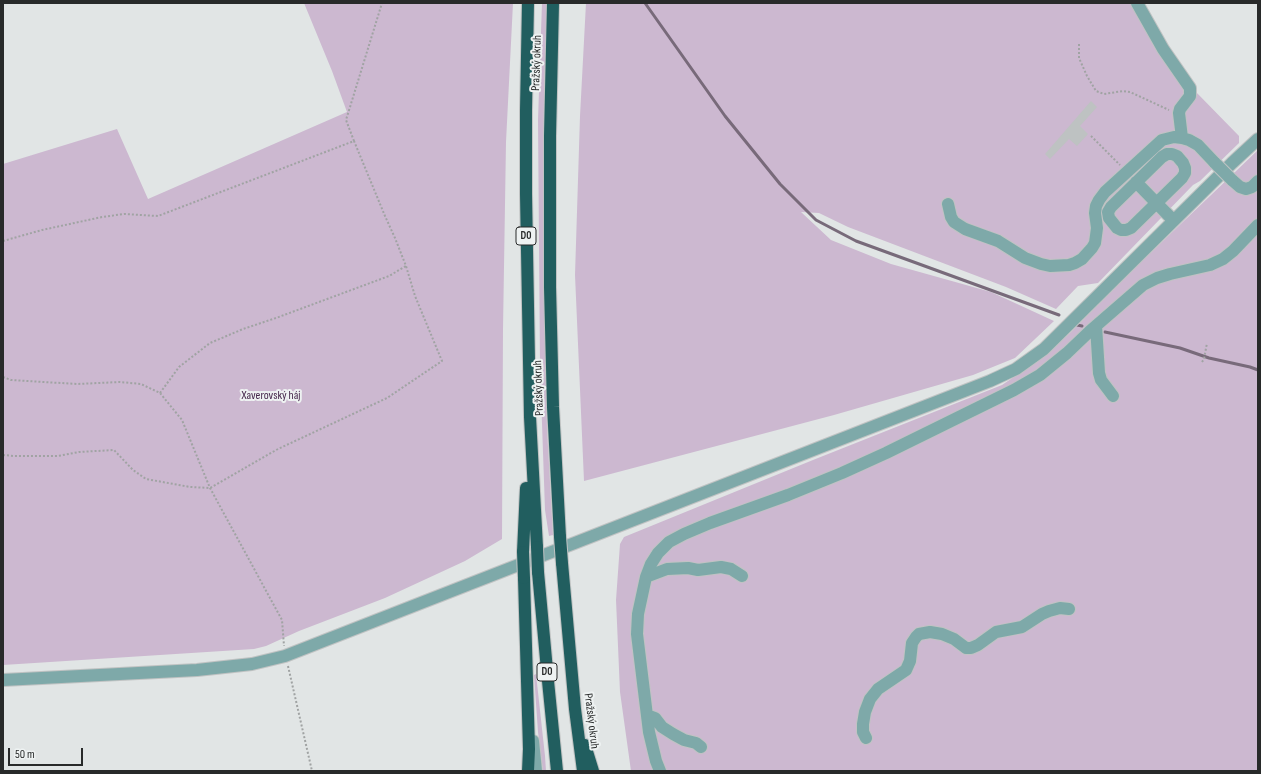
<!DOCTYPE html>
<meta charset="utf-8">
<style>
body{margin:0}
#map{position:relative;width:1261px;height:774px;overflow:hidden;background:#e1e5e5;font-family:"Sofia Sans Condensed",sans-serif}
canvas{display:block}
.frame{position:absolute;inset:0;border:4px solid #282a2a;pointer-events:none}
.scale{position:absolute;left:8px;top:748px;width:75px;height:18px;box-sizing:border-box;border:2px solid #282a2a;border-top:0;padding-left:5px;font-size:12px;line-height:14px;white-space:nowrap;color:#282a2a;-webkit-text-stroke:3px #eef2f2;paint-order:stroke}
</style>
<div id="map">
<canvas width="1261" height="774"></canvas>
<div class="frame"></div>
<div class="scale">50 m</div>
</div>
<script>
const ctx = document.querySelector('canvas').getContext('2d');
ctx.lineJoin = 'round';
function paint(path, color) {
  ctx.fillStyle = color;
  ctx.fill(path, 'evenodd');
}
function shape(rows) {
  const path = new Path2D();
  for (const r of rows) {
    path.moveTo(r[0], r[1]);
    for (let i = 2; i < r.length; i += 2) path.lineTo(r[i], r[i + 1]);
  }
  return path;
}
function stroke(path, color, width, dash) {
  ctx.strokeStyle = color;
  ctx.lineWidth = width;
  ctx.lineCap = dash ? 'butt' : 'round';
  ctx.setLineDash(dash || []);
  ctx.stroke(path);
}
function label(font, color, halo, rows, align = 'center') {
  ctx.font = font + ' "Sofia Sans Condensed",sans-serif';
  ctx.lineWidth = 4;
  ctx.setLineDash([]);
  ctx.textBaseline = 'middle';
  ctx.strokeStyle = halo;
  ctx.fillStyle = color;
  for (const [text, x, y, turn = 0] of rows) {
    ctx.save();
    ctx.translate(x, y);
    ctx.rotate((+turn || 0) * Math.PI / 180);
    ctx.textAlign = isNaN(turn) ? turn : align;
    if (halo) ctx.strokeText(text, 0, 0);
    ctx.fillText(text, 0, 0);
    ctx.restore();
  }
}
paint(shape([
 [304,3,513,3,506,142,503,329,502,539,465,561,385,598,299,631,266,646,254,649,3,665,3,164,117,129,148,199,347,112,332,71],
 [542,3,547,3,544,98,543,231,547,429,553,535,549,536,545,510,540,366,538,120],
 [586,3,1140,3,1163,41,1196,92,1239,136,1239,143,1200,181,1193,185,1098,283,1078,286,1056,309,1006,287,848,227,819,213,801,212,831,240,891,264,991,292,1054,321,1015,358,973,375,834,415,584,481,575,275,580,116],
 [1258,150,1258,771,631,771,620,692,616,600,620,544,624,537,813,460,1002,385,1042,358,1070,333,1117,285],
 [536,674,545,756,546,771,543,771,538,732,534,675]
]), '#ccb8d0');
stroke(shape([
 [645,3,725,116,780,184,816,220,856,241,1059,315],
 [1077,325,1082,326],
 [1105,332,1180,348,1209,358,1250,367,1258,370]
]), '#786a7a', 3);
paint(shape([
 [1091,101,1097,107,1080,126,1088,134,1077,146,1069,139,1050,159,1045,154]
]), '#bec2c2');
const minor = shape([
 [1137,3,1163,49,1190,88,1190,96,1180,109,1179,113,1182,138],
 [1167,154,1172,154,1177,156,1183,163,1185,168,1185,173,1182,178,1131,228,1126,230,1121,230,1117,228,1109,218,1108,212,1111,207,1162,157,1167,154],
 [1232,180,1240,187,1246,189,1252,187,1258,181],
 [1136,182,1173,220],
 [948,204,951,217,954,222,965,229,998,241,1025,258,1041,264,1050,266,1069,265,1075,263,1082,259,1092,248,1095,243,1097,228,1095,213,1096,206,1099,200,1105,192,1162,140,1174,137,1182,138,1189,140,1198,145,1215,163],
 [1096,326,1099,373,1101,380,1113,396],
 [646,577,667,569,688,568,698,570,721,567,731,569,742,576],
 [3,680,197,670,252,664,285,656,990,381,1016,369,1044,349,1232,163,1258,139],
 [647,715,655,718,662,727,673,734,684,740,696,743,701,747],
 [866,738,863,732,863,724,865,712,870,699,878,689,906,670,910,661,912,643,916,637,919,634,930,632,942,634,954,639,966,648,971,648,978,645,996,632,1022,627,1042,614,1049,611,1060,608,1069,609],
 [533,741,536,771],
 [660,771,656,761,649,732,637,634,638,614,646,577,651,564,658,553,669,542,684,534,710,523,788,495,842,473,886,453,1014,390,1040,375,1067,353,1090,331,1143,285,1157,278,1170,274,1210,265,1223,259,1233,251,1258,225]
]);
const highway = shape([
 [528,3,526,110,526,194,530,417,537,547],
 [553,3,550,136,550,287,553,407,560,537],
 [523,552,526,488],
 [562,563,575,709,583,771],
 [538,572,548,681,557,771],
 [524,578,529,749,528,771],
 [585,745,593,771]
]);
stroke(minor, '#c0c3c3', 14);
stroke(highway, '#c0c3c3', 14);
stroke(shape([
 [1079,44,1079,58,1087,76,1096,91,1104,94,1123,91,1130,92,1169,110],
 [1091,136,1120,165],
 [3,241,42,230,102,217,124,214,158,216,354,141,346,120,382,3],
 [1202,362,1204,359,1207,343],
 [3,377,11,380,77,384,120,382,141,384,160,393,182,420,210,488,282,620,284,646],
 [160,393,179,367,210,343,243,329,276,318,389,276,406,266],
 [3,455,14,456,58,456,79,452,114,450,133,470,146,479,190,487,210,488,278,449,387,398,442,361,415,296,406,266,395,238,385,216,354,141],
 [288,666,312,771]
]), '#a0a3a3', 2, [2, 2]);
stroke(minor, '#7ea9a9', 12);
stroke(highway, '#215e5f', 12);
const minorBridge = shape([
 [1215,163,1232,180]
]);
const highwayBridge = shape([
 [560,537,562,563],
 [537,547,538,572],
 [523,552,524,578]
]);
stroke(minorBridge, '#c0c3c3', 14, []);
stroke(highwayBridge, '#c0c3c3', 14, []);
stroke(minorBridge, '#7ea9a9', 12);
stroke(highwayBridge, '#215e5f', 12);
for (const [x, y, w] of [
 [526,236,20],
 [547,672,20]
]) {
  const box = new Path2D();
  box.roundRect(x - w / 2, y - 9, w, 18, 3);
  ctx.fillStyle = '#eef2f2';
  ctx.fill(box);
  stroke(box, '#282a2a', 1);
}
label('bold 11px', '#282a2a', null, [
 ["D0",526,236],
 ["D0",547,672]
]);
label('12px', '#282a2a', '#eef2f2', [
 ["Pražský okruh",537,63,-88],
 ["Pražský okruh",539,388,-92],
 ["Pražský okruh",591,721,83]
]);
label('12px', '#45274b', '#eef2f2', [
 ["Xaverovský háj",271,396]
]);
</script>
